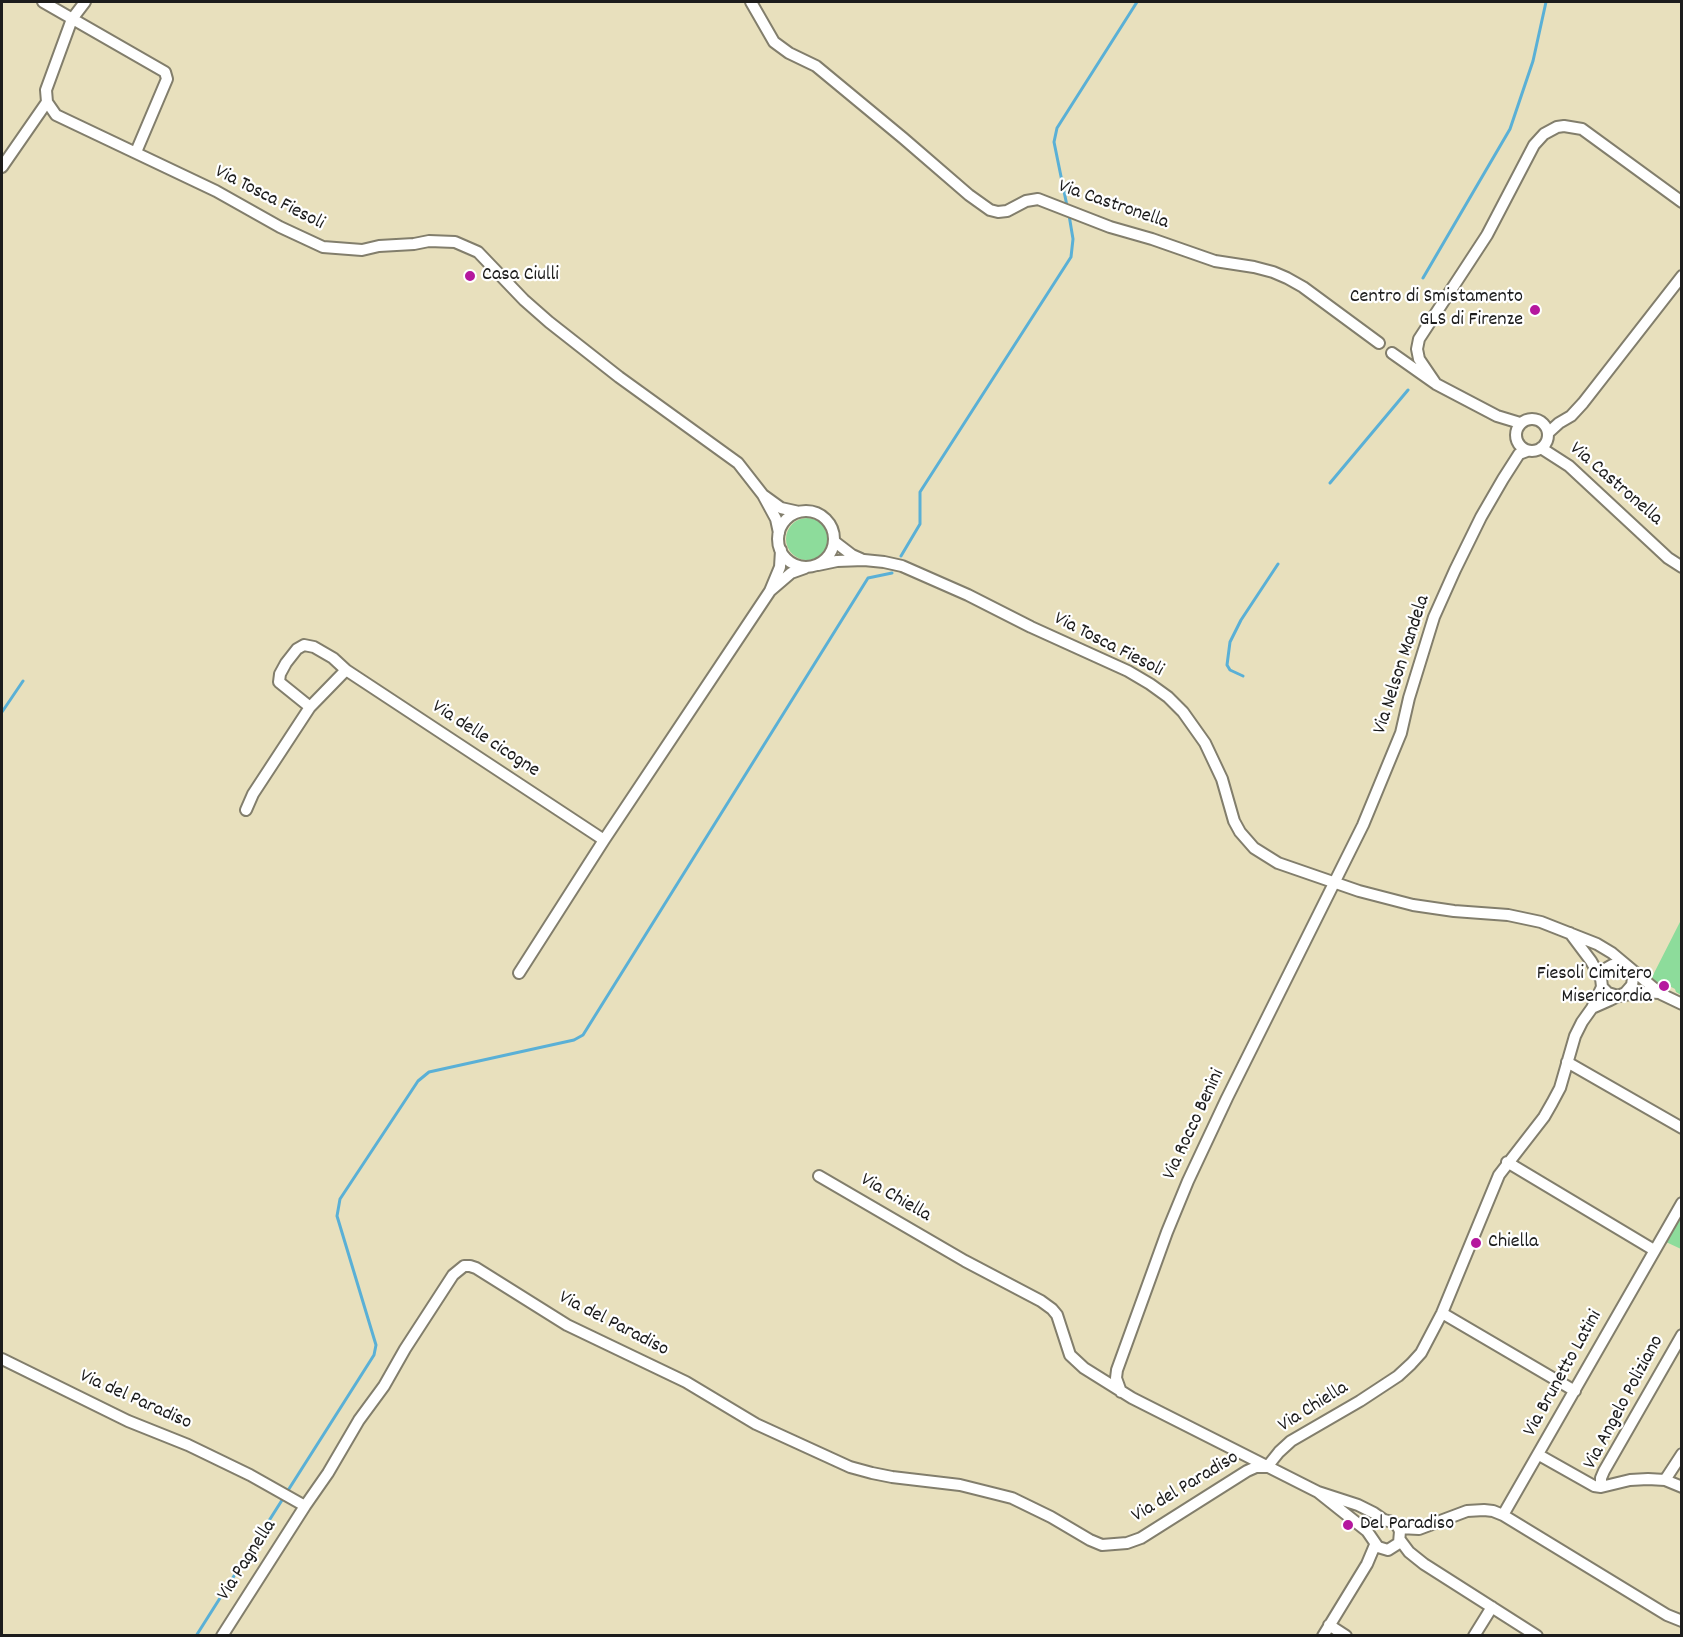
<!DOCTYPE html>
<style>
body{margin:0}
#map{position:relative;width:1683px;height:1637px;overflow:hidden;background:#e8e0bd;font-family:Dekko,sans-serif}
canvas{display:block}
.frame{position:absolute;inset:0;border:3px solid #1c1c1c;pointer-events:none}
</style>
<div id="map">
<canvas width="1683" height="1637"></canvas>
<div class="frame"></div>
</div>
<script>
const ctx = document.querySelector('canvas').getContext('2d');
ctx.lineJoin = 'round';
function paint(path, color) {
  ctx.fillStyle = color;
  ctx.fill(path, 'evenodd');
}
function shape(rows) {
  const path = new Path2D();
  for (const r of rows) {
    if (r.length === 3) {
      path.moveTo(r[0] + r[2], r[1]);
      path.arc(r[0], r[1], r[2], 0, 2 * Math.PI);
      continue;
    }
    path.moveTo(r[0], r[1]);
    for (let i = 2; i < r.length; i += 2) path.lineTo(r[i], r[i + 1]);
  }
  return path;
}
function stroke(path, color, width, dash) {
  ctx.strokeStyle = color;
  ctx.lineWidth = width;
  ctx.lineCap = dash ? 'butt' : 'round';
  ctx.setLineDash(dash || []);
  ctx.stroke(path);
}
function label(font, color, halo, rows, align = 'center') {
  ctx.font = font + ' Dekko,sans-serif';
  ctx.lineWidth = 4.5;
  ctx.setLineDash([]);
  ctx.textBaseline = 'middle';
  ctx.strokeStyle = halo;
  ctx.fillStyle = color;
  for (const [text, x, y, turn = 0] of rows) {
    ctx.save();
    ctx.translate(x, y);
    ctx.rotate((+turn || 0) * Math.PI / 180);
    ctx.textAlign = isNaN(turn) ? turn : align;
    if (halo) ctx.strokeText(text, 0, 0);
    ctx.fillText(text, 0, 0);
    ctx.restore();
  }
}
paint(shape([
 [807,539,21],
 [1681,920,1681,995,1676,992,1675,989,1660,981,1659,983,1651,979],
 [1681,1215,1681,1249,1666,1242]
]), '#8ddc9b');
stroke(shape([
 [1067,206,1054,142,1057,128,1137,2],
 [1423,278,1510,129,1533,61,1546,2],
 [1330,483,1408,390],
 [901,556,920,524,920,492,1071,257,1073,239,1069,215],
 [1243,676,1230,670,1227,665,1230,642,1241,620,1278,564],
 [2,712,23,681],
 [287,1492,374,1355,376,1345,337,1216,340,1199,418,1081,429,1072,574,1040,583,1035,868,578,892,573],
 [196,1636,284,1497]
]), '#5ab0d6', 3);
const minor = shape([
 [43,2,165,72,167,79,136,152],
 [751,2,774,42,789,53,816,66,903,138,969,195,990,210,998,212,1007,211,1026,201,1038,199,1110,227,1152,239,1215,261,1254,267,1273,272,1287,278,1303,287,1379,343],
 [47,102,56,115,216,191,280,227,323,247,362,250,379,246,414,244,429,241,455,242,478,252,524,300,549,322,619,377,738,463,763,495],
 [2,167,47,102,46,90,72,19,85,2],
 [1392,353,1436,384,1497,416,1520,423],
 [1436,384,1419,359,1417,349,1419,339,1487,235,1534,145,1544,134,1557,127,1564,126,1582,129,1682,202],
 [1532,435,16],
 [1548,433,1559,423,1571,416,1583,403,1682,276],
 [1541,448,1569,466,1668,558,1682,567],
 [806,539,28],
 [779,533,776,519,763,495,781,508,799,512],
 [835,542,852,555,861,559],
 [781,550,780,567,770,591,791,573,805,568],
 [818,565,837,561,864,560,884,562,902,566,968,595,1031,627,1128,671,1150,684,1168,697,1183,712,1205,743,1222,779,1234,821,1240,832,1254,848,1278,863,1359,891,1413,905,1454,911,1508,915,1541,922,1597,944,1612,953,1661,994,1682,1004],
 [310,707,279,682,280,674,286,663,297,649,304,645,314,647,333,658,346,670,604,840],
 [246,810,253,794,310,707,346,670],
 [1570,933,1591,961,1601,979],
 [519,973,604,840,770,591],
 [1592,1008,1610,1000,1618,996,1625,993,1632,985,1633,978,1630,970,1621,965,1612,965,1605,969,1601,978,1602,987,1608,993,1618,996,1643,992,1659,993],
 [1567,1062,1682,1128],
 [1507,1162,1654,1250],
 [819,1176,965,1261,1041,1301,1052,1309,1057,1315,1070,1355,1084,1368,1132,1398,1318,1492,1358,1505,1374,1513,1384,1520,1393,1522,1398,1527,1400,1531,1399,1543,1388,1550,1378,1547,1367,1531,1318,1492],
 [1442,1313,1575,1391],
 [2,1359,128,1421,188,1445,250,1475,305,1506],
 [1121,1392,1116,1378,1117,1370,1167,1232,1188,1181,1227,1098,1363,825,1401,733,1409,698,1434,617,1455,570,1481,517,1503,479,1519,454,1527,451],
 [1539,1455,1594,1486,1601,1487,1630,1480,1648,1479,1665,1480,1682,1487],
 [1267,1467,1279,1452,1291,1441,1360,1401,1398,1376,1411,1364,1421,1353,1442,1313,1499,1175,1544,1117,1552,1103,1560,1088,1575,1036,1582,1022,1592,1008,1602,987],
 [1665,1480,1682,1454],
 [1601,1487,1601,1478,1604,1471,1682,1335],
 [1503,1515,1682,1203],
 [1399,1528,1419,1529,1467,1511,1484,1510,1493,1511,1503,1515,1667,1615,1682,1621],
 [1400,1540,1409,1552,1424,1564,1537,1636],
 [1329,1625,1346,1636],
 [222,1636,305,1506,328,1473,359,1420,384,1386,405,1349,453,1275,464,1266,470,1266,476,1268,567,1325,686,1382,756,1424,850,1467,872,1473,892,1477,960,1485,1012,1498,1051,1517,1090,1540,1102,1545,1127,1543,1141,1538,1247,1471,1256,1467,1267,1467],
 [1323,1636,1367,1564,1375,1545],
 [1474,1636,1492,1607]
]);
stroke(minor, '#827e6c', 14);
stroke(minor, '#fff', 10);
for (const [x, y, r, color] of [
 [470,276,6,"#b5179e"],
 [1535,310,6,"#b5179e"],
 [1664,986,6,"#b5179e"],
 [1476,1243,6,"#b5179e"],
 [1348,1525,6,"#b5179e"]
]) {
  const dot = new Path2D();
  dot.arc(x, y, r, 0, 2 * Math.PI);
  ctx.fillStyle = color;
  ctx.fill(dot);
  stroke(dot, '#fff', 2);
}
label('20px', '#1c1c1c', '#fff', [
 ["Via Tosca Fiesoli",269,199,27],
 ["Via Castronella",1113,206,19],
 ["Via Castronella",1615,485,41],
 ["Via Tosca Fiesoli",1108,646,27],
 ["Via Nelson Mandela",1403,665,-72],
 ["Via delle cicogne",485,740,33],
 ["Via Rocco Benini",1195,1125,-65],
 ["Via Chiella",895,1199,30],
 ["Via del Paradiso",613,1325,27],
 ["Via Brunetto Latini",1564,1374,-61],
 ["Via del Paradiso",135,1401,24],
 ["Via Angelo Poliziano",1625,1403,-62],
 ["Via Chiella",1314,1408,-32],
 ["Via del Paradiso",1186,1488,-31],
 ["Via Pagnella",248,1561,-57]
]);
label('20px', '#1c1c1c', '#fff', [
 ["Casa Ciulli",482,276],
 ["Centro di Smistamento",1523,298,"right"],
 ["GLS di Firenze",1523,321,"right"],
 ["Fiesoli Cimitero",1652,975,"right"],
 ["Misericordia",1652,998,"right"],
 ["Chiella",1488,1243],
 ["Del Paradiso",1360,1525]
], 'left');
</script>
